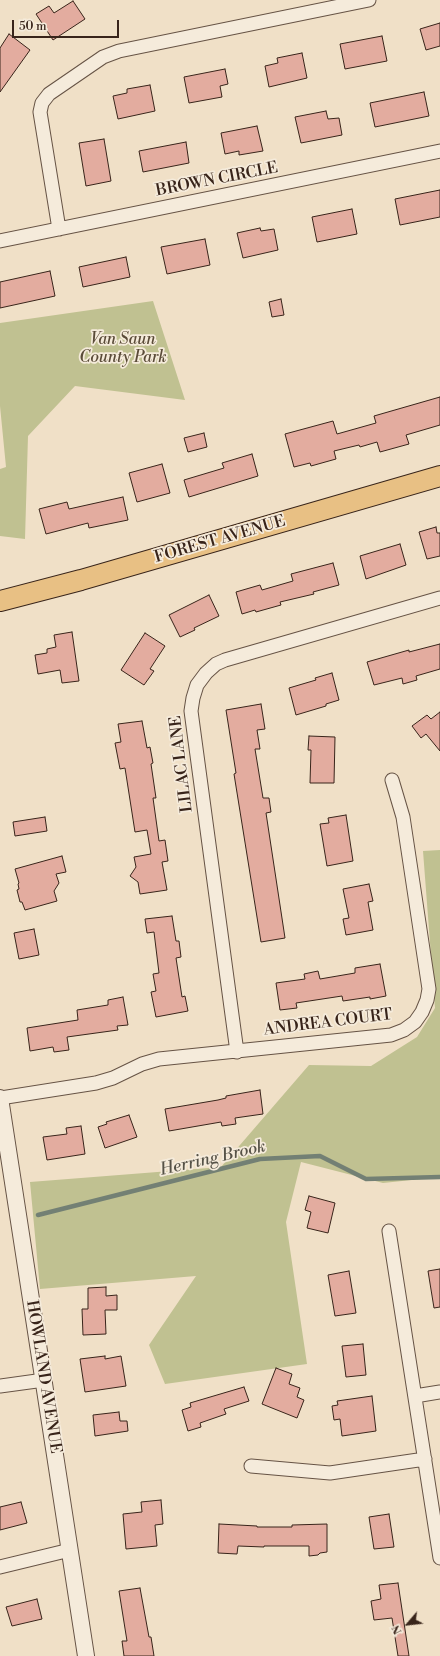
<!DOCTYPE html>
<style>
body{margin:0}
#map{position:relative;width:440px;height:1656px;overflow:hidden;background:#f0e0c7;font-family:"Libre Bodoni",serif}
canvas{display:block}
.north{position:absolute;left:388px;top:1604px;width:40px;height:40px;-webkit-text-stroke:3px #f5ebdb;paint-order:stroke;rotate:242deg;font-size:11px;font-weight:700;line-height:16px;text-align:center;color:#38241a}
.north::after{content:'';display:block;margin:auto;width:14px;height:18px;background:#38241a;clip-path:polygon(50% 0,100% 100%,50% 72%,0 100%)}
.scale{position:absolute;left:12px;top:20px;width:107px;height:18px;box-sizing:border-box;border:2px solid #38241a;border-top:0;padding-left:5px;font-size:12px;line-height:14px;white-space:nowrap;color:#38241a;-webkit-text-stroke:3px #f5ebdb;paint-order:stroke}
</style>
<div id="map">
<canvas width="440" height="1656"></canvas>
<div class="north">N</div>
<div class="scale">50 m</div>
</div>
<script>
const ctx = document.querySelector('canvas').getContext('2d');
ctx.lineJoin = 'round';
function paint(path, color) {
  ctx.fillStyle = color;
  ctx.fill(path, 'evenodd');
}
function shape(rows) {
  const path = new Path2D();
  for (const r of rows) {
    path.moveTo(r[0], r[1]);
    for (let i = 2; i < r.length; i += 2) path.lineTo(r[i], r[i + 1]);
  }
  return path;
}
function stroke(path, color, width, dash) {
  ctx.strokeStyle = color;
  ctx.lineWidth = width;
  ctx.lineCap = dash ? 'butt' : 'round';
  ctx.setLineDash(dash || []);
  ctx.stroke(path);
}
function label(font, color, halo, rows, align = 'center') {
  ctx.font = font + ' "Libre Bodoni",serif';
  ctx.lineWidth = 3.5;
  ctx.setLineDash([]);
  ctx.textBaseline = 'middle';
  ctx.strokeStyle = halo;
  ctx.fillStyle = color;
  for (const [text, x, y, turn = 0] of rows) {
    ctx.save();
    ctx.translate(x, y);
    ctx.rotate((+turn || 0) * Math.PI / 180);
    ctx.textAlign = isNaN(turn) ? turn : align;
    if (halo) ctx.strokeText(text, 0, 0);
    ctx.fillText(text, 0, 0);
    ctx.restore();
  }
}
paint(shape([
 [153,301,185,400,75,386,28,436,25,539,0,536,0,469,6,467,0,406,0,323],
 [440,850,440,1177,383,1183,301,1162,286,1222,307,1364,165,1384,149,1345,196,1276,40,1289,30,1182,221,1167,309,1065,371,1066,417,1037,435,1008,423,851]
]), '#c0c191');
stroke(shape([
 [38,1215,260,1159,320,1156,366,1179,440,1177]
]), '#738074', 4.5);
const building = shape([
 [73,1,85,19,53,40,36,14,49,6,54,13,73,1],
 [440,23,440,46,426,50,420,29,440,23],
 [9,34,30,50,0,92,0,48,9,34],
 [382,36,387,61,345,69,340,44,382,36],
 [302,53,307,78,269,87,265,66,278,63,277,58,302,53],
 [225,69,228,84,220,86,222,97,189,103,184,77,225,69],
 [150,85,155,111,118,119,113,96,127,93,127,89,150,85],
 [424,92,429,116,375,127,370,103,424,92],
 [326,111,328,119,339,118,342,135,301,143,295,117,326,111],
 [257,126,263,151,239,155,239,151,225,154,221,133,257,126],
 [104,139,111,181,86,186,79,143,104,139],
 [186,142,189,163,143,172,139,151,186,142],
 [440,190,440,217,400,225,395,199,440,190],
 [352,209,357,234,317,242,312,217,352,209],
 [260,228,261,231,274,229,278,250,243,258,237,233,260,228],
 [205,239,210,265,167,274,161,247,205,239],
 [126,257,130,277,83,287,79,267,126,257],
 [50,271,55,296,0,308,0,282,50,271],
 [281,299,284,315,272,317,269,302,281,299],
 [440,397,440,425,406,435,409,444,380,452,377,442,360,447,359,445,334,451,336,459,311,466,310,463,294,467,285,434,333,421,337,434,376,423,374,416,440,397],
 [204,433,207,447,188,452,184,438,204,433],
 [252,454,258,476,189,497,184,480,224,468,222,463,252,454],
 [162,464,170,493,137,502,129,473,162,464],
 [123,497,128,520,89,528,88,523,46,534,39,509,67,502,69,509,123,497],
 [436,527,437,533,440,533,440,556,427,559,419,532,436,527],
 [400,544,406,565,366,579,360,556,400,544],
 [333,563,339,585,313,592,314,594,280,602,281,605,256,612,255,610,242,614,236,592,260,585,262,590,293,581,291,574,333,563],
 [209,595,219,616,194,628,195,630,180,637,169,615,209,595],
 [72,632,79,681,62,683,60,670,38,674,35,655,47,653,47,649,56,647,54,635,72,632],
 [145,633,165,646,150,669,154,671,144,685,121,670,145,633],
 [440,644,440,669,416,676,417,680,403,684,402,678,374,685,367,662,409,650,409,652,440,644],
 [332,673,339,700,326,704,326,706,296,715,289,688,316,680,315,678,332,673],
 [261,704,265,729,257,730,260,749,255,749,263,798,269,798,271,812,266,813,285,938,261,942,234,774,236,773,226,710,261,704],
 [440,712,440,751,426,734,421,738,412,726,427,715,431,719,440,712],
 [142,721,147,748,150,747,153,763,151,764,156,798,153,798,159,841,165,840,168,861,162,862,167,890,140,894,138,882,130,876,136,867,134,857,151,854,147,830,135,832,125,768,120,769,115,743,121,742,118,724,142,721],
 [309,736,335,737,334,783,310,783,311,750,308,750,309,736],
 [346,815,353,861,327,866,320,824,329,823,328,818,346,815],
 [45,817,47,831,15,836,13,822,45,817],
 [62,856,66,872,56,874,59,883,54,891,57,901,25,910,22,902,20,902,17,890,19,889,18,884,19,883,15,869,62,856],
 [369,884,373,901,368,902,373,930,346,935,343,919,349,918,343,889,369,884],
 [172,916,176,941,179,941,181,957,176,958,182,997,185,996,188,1011,156,1017,151,992,156,991,153,974,159,973,154,932,147,933,145,919,172,916],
 [34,929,39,955,19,959,14,933,34,929],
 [380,964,386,996,370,999,370,997,343,1001,342,996,296,1003,297,1008,280,1010,276,983,305,979,304,974,318,971,320,979,355,973,355,968,380,964],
 [123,997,128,1025,117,1026,118,1030,67,1037,69,1050,54,1052,53,1047,30,1051,27,1028,78,1020,77,1010,108,1005,108,1000,123,997],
 [260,1090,263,1114,235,1118,236,1124,222,1126,221,1122,169,1131,165,1109,218,1100,226,1098,226,1096,260,1090],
 [129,1115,137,1137,105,1148,98,1127,107,1124,106,1122,129,1115],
 [81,1126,85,1154,47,1160,43,1137,67,1134,66,1128,81,1126],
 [309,1196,335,1203,328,1233,307,1228,311,1212,305,1210,309,1196],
 [440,1269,440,1307,434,1308,428,1271,440,1269],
 [349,1271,356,1313,335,1316,328,1275,349,1271],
 [106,1287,106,1296,117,1295,117,1310,105,1310,106,1334,83,1335,82,1309,88,1309,88,1288,106,1287],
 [363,1344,366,1375,346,1377,342,1346,363,1344],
 [105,1356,105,1359,121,1356,126,1386,85,1392,80,1359,105,1356],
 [276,1368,292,1374,289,1384,300,1388,297,1397,304,1400,297,1418,262,1404,276,1368],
 [244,1387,249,1401,224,1409,226,1414,200,1423,201,1427,188,1431,182,1410,191,1407,190,1403,244,1387],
 [372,1396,376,1431,342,1436,340,1419,334,1420,332,1406,338,1405,337,1401,372,1396],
 [119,1412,120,1421,127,1421,128,1431,95,1436,93,1415,119,1412],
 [161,1500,163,1524,155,1525,157,1546,126,1549,123,1514,142,1512,141,1502,161,1500],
 [21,1502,27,1523,0,1530,0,1507,21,1502],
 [389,1514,394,1547,374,1549,369,1517,389,1514],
 [219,1524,257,1526,257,1527,292,1527,292,1525,327,1524,327,1552,320,1553,318,1555,309,1556,309,1546,264,1546,264,1547,238,1546,237,1554,218,1553,219,1524],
 [398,1583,409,1656,398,1656,392,1618,374,1620,371,1601,381,1599,379,1585,398,1583],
 [140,1588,149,1637,151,1637,154,1656,124,1656,122,1641,127,1641,119,1591,140,1588],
 [37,1599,42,1619,12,1626,6,1607,37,1599]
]);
paint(building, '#e3ac9f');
stroke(building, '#38241a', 1);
const minor = shape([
 [59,229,40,112,42,103,49,94,103,57,119,51,369,0],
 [0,241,440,151],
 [237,1052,191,711,193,698,197,685,206,673,216,664,225,660,440,598],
 [0,1098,96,1083,113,1078,142,1064,159,1059,391,1035,404,1030,415,1022,422,1012,427,1000,429,989,403,817,392,780],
 [389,1231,440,1558],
 [0,1386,44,1380],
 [415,1396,440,1392],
 [251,1466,330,1473,425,1459],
 [0,1567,70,1550]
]);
const tertiary = shape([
 [0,1098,86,1656]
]);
const primary = shape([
 [0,601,81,580,440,476]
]);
stroke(minor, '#665345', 15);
stroke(tertiary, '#665345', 18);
stroke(primary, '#38241a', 22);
stroke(minor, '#f5ebdb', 13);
stroke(tertiary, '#f5ebdb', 16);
stroke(primary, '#e8c084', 20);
label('16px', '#38241a', '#f5ebdb', [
 ["BROWN CIRCLE",217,180,-11],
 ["FOREST AVENUE",220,540,-16],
 ["LILAC LANE",182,764,-97],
 ["ANDREA COURT",328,1023,-7],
 ["HOWLAND AVENUE",43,1377,81]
]);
label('italic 16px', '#5a4b38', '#f5ebdb', [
 ["Van Saun",123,340],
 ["County Park",123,358]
]);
label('italic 17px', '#565247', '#f5ebdb', [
 ["Herring Brook",213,1159,-13]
]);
</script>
